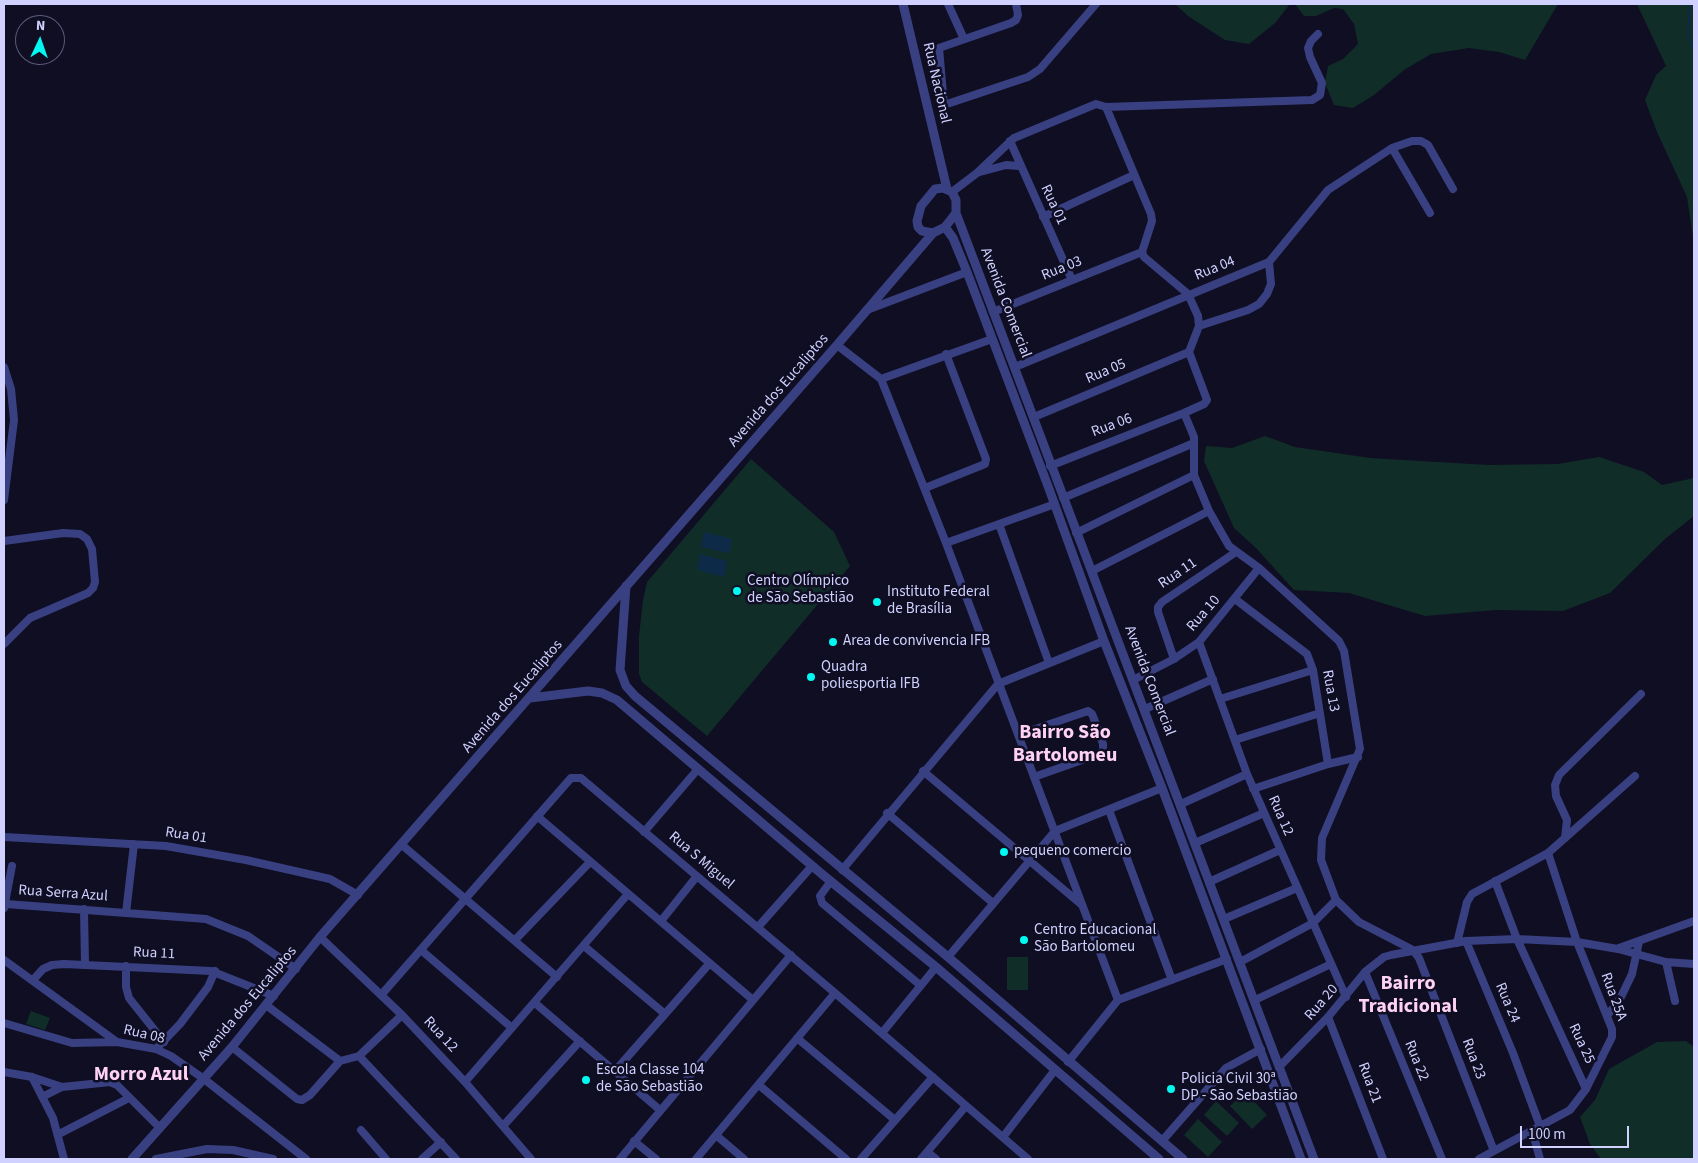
<!DOCTYPE html>
<meta charset="utf-8">
<style>
body{margin:0}
#map{position:relative;width:1698px;height:1163px;overflow:hidden;background:#0f0e23;font-family:"Source Sans 3",sans-serif}
canvas{display:block}
.frame{position:absolute;inset:0;border:5px solid #d0d1ff;pointer-events:none}
.north{position:absolute;left:15px;top:15px;width:50px;height:50px;box-sizing:border-box;background:#0f0e23;border:1px solid #5c5c7b;border-radius:50%;rotate:3deg;font-size:14px;font-weight:700;line-height:20px;text-align:center;color:#d0d1ff}
.north::after{content:'';display:block;margin:auto;width:18px;height:22px;background:#02f9f2;clip-path:polygon(50% 0,100% 100%,50% 72%,0 100%)}
.scale{position:absolute;left:1520px;top:1126px;width:109px;height:22px;box-sizing:border-box;border:2px solid #d0d1ff;border-top:0;padding-left:6px;font-size:15px;line-height:18px;white-space:nowrap;color:#d0d1ff;-webkit-text-stroke:4px #0f0e23;paint-order:stroke}
</style>
<div id="map">
<canvas width="1698" height="1163"></canvas>
<div class="frame"></div>
<div class="north">N</div>
<div class="scale">100 m</div>
</div>
<script>
const ctx = document.querySelector('canvas').getContext('2d');
ctx.lineJoin = 'round';
function paint(path, color) {
  ctx.fillStyle = color;
  ctx.fill(path, 'evenodd');
}
function shape(rows) {
  const path = new Path2D();
  for (const r of rows) {
    path.moveTo(r[0], r[1]);
    for (let i = 2; i < r.length; i += 2) path.lineTo(r[i], r[i + 1]);
  }
  return path;
}
function stroke(path, color, width, dash) {
  ctx.strokeStyle = color;
  ctx.lineWidth = width;
  ctx.lineCap = dash ? 'butt' : 'round';
  ctx.setLineDash(dash || []);
  ctx.stroke(path);
}
function label(font, color, halo, rows, align = 'center') {
  ctx.font = font + ' "Source Sans 3",sans-serif';
  ctx.lineWidth = 5;
  ctx.setLineDash([]);
  ctx.textBaseline = 'middle';
  ctx.strokeStyle = halo;
  ctx.fillStyle = color;
  for (const [text, x, y, turn = 0] of rows) {
    ctx.save();
    ctx.translate(x, y);
    ctx.rotate((+turn || 0) * Math.PI / 180);
    ctx.textAlign = isNaN(turn) ? turn : align;
    if (halo) ctx.strokeText(text, 0, 0);
    ctx.fillText(text, 0, 0);
    ctx.restore();
  }
}
paint(shape([
 [1175,4,1290,4,1275,23,1249,44,1225,40,1188,16],
 [1295,4,1558,4,1525,60,1499,52,1469,48,1431,54,1404,70,1374,95,1353,108,1334,105,1325,83,1328,66,1343,59,1358,44,1354,24,1343,9,1334,8,1316,16,1304,16],
 [1637,4,1694,4,1694,244,1687,197,1657,132,1645,100,1656,75,1666,66],
 [1265,436,1295,447,1370,458,1488,465,1558,464,1599,457,1644,472,1662,485,1694,478,1694,516,1665,539,1610,593,1563,611,1496,610,1425,616,1349,593,1294,590,1256,548,1234,528,1204,461,1206,446,1232,448],
 [751,459,834,532,850,566,707,736,642,682,639,674,639,636,643,600,647,582],
 [1007,957,1028,957,1028,990,1007,990],
 [31,1011,50,1018,45,1030,26,1024],
 [1686,1041,1694,1047,1694,1159,1601,1159,1590,1144,1580,1117,1595,1100,1609,1069,1657,1042],
 [1245,1092,1267,1115,1252,1129,1230,1106],
 [1216,1101,1239,1123,1227,1136,1204,1115],
 [1198,1119,1222,1142,1208,1157,1184,1135]
]), '#112d28');
paint(shape([
 [704,532,732,539,729,553,701,547],
 [700,554,727,561,724,577,697,570]
]), '#0d2b48');
stroke(shape([
 [1690,4,1688,34,1694,50]
]), '#0d2b48', 2);
stroke(shape([
 [948,4,964,39],
 [1016,4,1018,15,1016,20,1011,23,939,48,944,105,1028,77,1040,69,1096,4],
 [1106,107,1151,214,1152,221,1142,252,1144,257,1188,294,1198,316,1199,326,1189,352,1207,400,1204,404,1184,413,1194,437,1194,475,1209,511,1229,546,1259,568,1339,641,1344,651,1360,749,1322,838,1321,860,1336,900,1359,922,1413,950,1419,958,1494,1151],
 [1010,141,1072,280],
 [1392,148,1430,213],
 [980,172,1006,165,1019,166],
 [952,192,977,173,1014,138,1096,104,1106,107,1312,100,1320,95,1322,83,1310,57,1308,48,1311,41,1318,34],
 [1043,217,1134,175],
 [867,310,967,272],
 [993,312,1142,252],
 [1199,326,1248,310,1259,304,1267,294,1271,284,1269,262],
 [837,345,881,379,946,543,1118,1000],
 [4,367,11,389,14,420,4,500],
 [1015,367,1269,262,1328,190,1392,148,1412,141,1421,141,1428,145,1453,189],
 [881,379,992,339],
 [1034,417,1189,352],
 [1050,466,1184,413],
 [925,488,985,464,986,459,946,354],
 [1063,498,1194,443],
 [999,524,1049,663],
 [1076,533,1194,475],
 [4,541,63,533,80,534,87,539,92,549,95,582,93,588,88,593,30,618,4,644],
 [946,543,1055,504],
 [1092,571,1209,511],
 [1235,599,1307,654,1313,670,1328,764],
 [1199,642,1247,774,1346,997],
 [1174,659,1158,612,1158,607,1162,602,1236,552],
 [1133,680,1174,659,1199,642,1259,568],
 [1220,699,1313,670],
 [1145,709,1213,679],
 [1018,735,1088,711,1092,714,1098,729,1103,744,1103,750,1099,754,1034,777],
 [1235,740,1320,713],
 [923,771,1082,905],
 [1253,789,1328,764,1358,757],
 [1181,804,1247,774],
 [1109,810,1172,980],
 [887,813,993,903],
 [537,816,753,1000],
 [644,832,698,769],
 [4,837,166,846,246,860,330,879,358,895],
 [1565,838,1567,820,1556,796,1555,785,1559,775,1641,694],
 [1195,843,1264,813],
 [402,845,557,977],
 [1548,853,1635,776],
 [842,870,998,684,1104,641],
 [831,881,820,896,822,903,920,985],
 [1495,881,1517,939,1586,1089],
 [1209,882,1280,850],
 [6,904,206,919,248,936,296,969],
 [4,908,12,866],
 [84,909,85,964],
 [126,913,134,844],
 [1224,919,1297,888],
 [661,921,697,876],
 [758,927,812,866],
 [320,937,402,1015,465,1082,531,1159],
 [515,940,590,862],
 [1466,941,1513,1053,1540,1126],
 [1457,943,1467,902,1472,894,1548,853,1577,942,1612,1029,1612,1037,1586,1089,1570,1110,1479,1159],
 [584,946,665,1014],
 [1619,948,1694,921],
 [421,950,512,1028],
 [948,957,1055,831,1162,788],
 [4,960,117,1042],
 [1240,962,1313,923,1336,900],
 [1666,962,1675,1001],
 [126,966,126,987,129,998,164,1042],
 [1365,972,1442,1159],
 [33,980,43,969,52,965,64,964,211,971,274,996],
 [382,994,571,778,581,778,835,993,1028,1159],
 [1255,1000,1331,964],
 [535,1003,660,1110],
 [266,1005,340,1061],
 [1607,1016,1621,997,1632,974,1639,942],
 [1328,1017,1383,1159],
 [4,1023,72,1043,117,1042,156,1049,171,1056,204,1079,306,1159],
 [882,1033,936,967],
 [797,1038,895,1120],
 [232,1047,297,1099,302,1100,310,1095,340,1061,359,1056,402,1015],
 [156,1049,180,1024,208,987,215,971],
 [359,1056,456,1159],
 [1068,1062,1118,1000,1227,959],
 [1280,1066,1328,1017,1365,972,1384,957,1391,955,1466,941,1517,939,1577,942,1618,949,1666,962,1694,964],
 [615,1071,709,964],
 [4,1072,32,1077,62,1087,110,1082,117,1085,159,1127],
 [32,1077,53,1118,64,1159],
 [465,1082,628,894],
 [759,1085,846,1159],
 [42,1097,62,1087],
 [503,1126,580,1041],
 [361,1130,386,1159],
 [1532,1130,1540,1159],
 [59,1134,129,1098],
 [717,1136,744,1159],
 [1003,1137,1055,1070],
 [634,1141,656,1159],
 [1162,1141,1226,1068,1261,1049],
 [927,1152,936,1159],
 [156,1159,207,1149,233,1150,273,1159],
 [422,1159,441,1142],
 [620,1159,791,955],
 [696,1159,835,993],
 [861,1159,933,1077],
 [921,1159,966,1106]
]), '#394081', 8);
stroke(shape([
 [903,4,947,189],
 [943,188,952,192,956,200,956,213,945,227,933,233,922,231,918,227,917,221,921,206,935,189,943,188],
 [956,213,1314,1159],
 [945,227,953,238,967,272,1048,486,1104,641,1162,788,1301,1159],
 [626,586,620,670,626,686,635,696,948,957,1183,1159],
 [530,698,588,691,602,693,617,700,823,875,936,967,1159,1159],
 [132,1159,232,1047,320,937,837,345,933,233]
]), '#394081', 9);
for (const [x, y, r, color] of [
 [737,591,5,"#02f9f2"],
 [877,602,5,"#02f9f2"],
 [833,642,5,"#02f9f2"],
 [811,677,5,"#02f9f2"],
 [1004,852,5,"#02f9f2"],
 [1024,940,5,"#02f9f2"],
 [586,1080,5,"#02f9f2"],
 [1171,1089,5,"#02f9f2"]
]) {
  const dot = new Path2D();
  dot.arc(x, y, r, 0, 2 * Math.PI);
  ctx.fillStyle = color;
  ctx.fill(dot);
  stroke(dot, '#0f0e23', 2);
}
label('15px', '#d0d1ff', '#0f0e23', [
 ["Rua Nacional",936,83,77],
 ["Rua 01",1053,205,65],
 ["Rua 03",1062,269,-22],
 ["Rua 04",1215,269,-22],
 ["Avenida Comercial",1005,303,69],
 ["Rua 05",1106,372,-23],
 ["Avenida dos Eucaliptos",779,391,-49],
 ["Rua 06",1112,426,-21],
 ["Rua 11",1178,574,-34],
 ["Rua 10",1204,614,-49],
 ["Avenida Comercial",1149,681,69],
 ["Rua 13",1330,691,80],
 ["Avenida dos Eucaliptos",513,697,-49],
 ["Rua 12",1280,816,66],
 ["Rua 01",186,836,9],
 ["Rua S Miguel",701,861,40],
 ["Rua Serra Azul",63,894,4],
 ["Rua 11",154,954,3],
 ["Rua 25A",1613,997,70],
 ["Rua 20",1322,1003,-49],
 ["Rua 24",1507,1003,67],
 ["Avenida dos Eucaliptos",248,1004,-50],
 ["Rua 08",144,1035,13],
 ["Rua 12",440,1035,47],
 ["Rua 25",1581,1044,65],
 ["Rua 23",1473,1059,69],
 ["Rua 22",1416,1061,68],
 ["Rua 21",1369,1083,69]
]);
label('15px', '#d0d1ff', '#0f0e23', [
 ["Centro Olímpico",747,582],
 ["de São Sebastião",747,599],
 ["Instituto Federal",887,593],
 ["de Brasília",887,610],
 ["Area de convivencia IFB",843,642],
 ["Quadra",821,668],
 ["poliesportia IFB",821,685],
 ["pequeno comercio",1014,852],
 ["Centro Educacional",1034,931],
 ["São Bartolomeu",1034,948],
 ["Escola Classe 104",596,1071],
 ["de São Sebastião",596,1088],
 ["Policia Civil 30ª",1181,1080],
 ["DP - São Sebastião",1181,1097]
], 'left');
label('bold 20px', '#ffd2f4', '#0f0e23', [
 ["Bairro São",1065,734],
 ["Bartolomeu",1065,757],
 ["Bairro",1408,985],
 ["Tradicional",1408,1008],
 ["Morro Azul",141,1076]
]);
</script>
